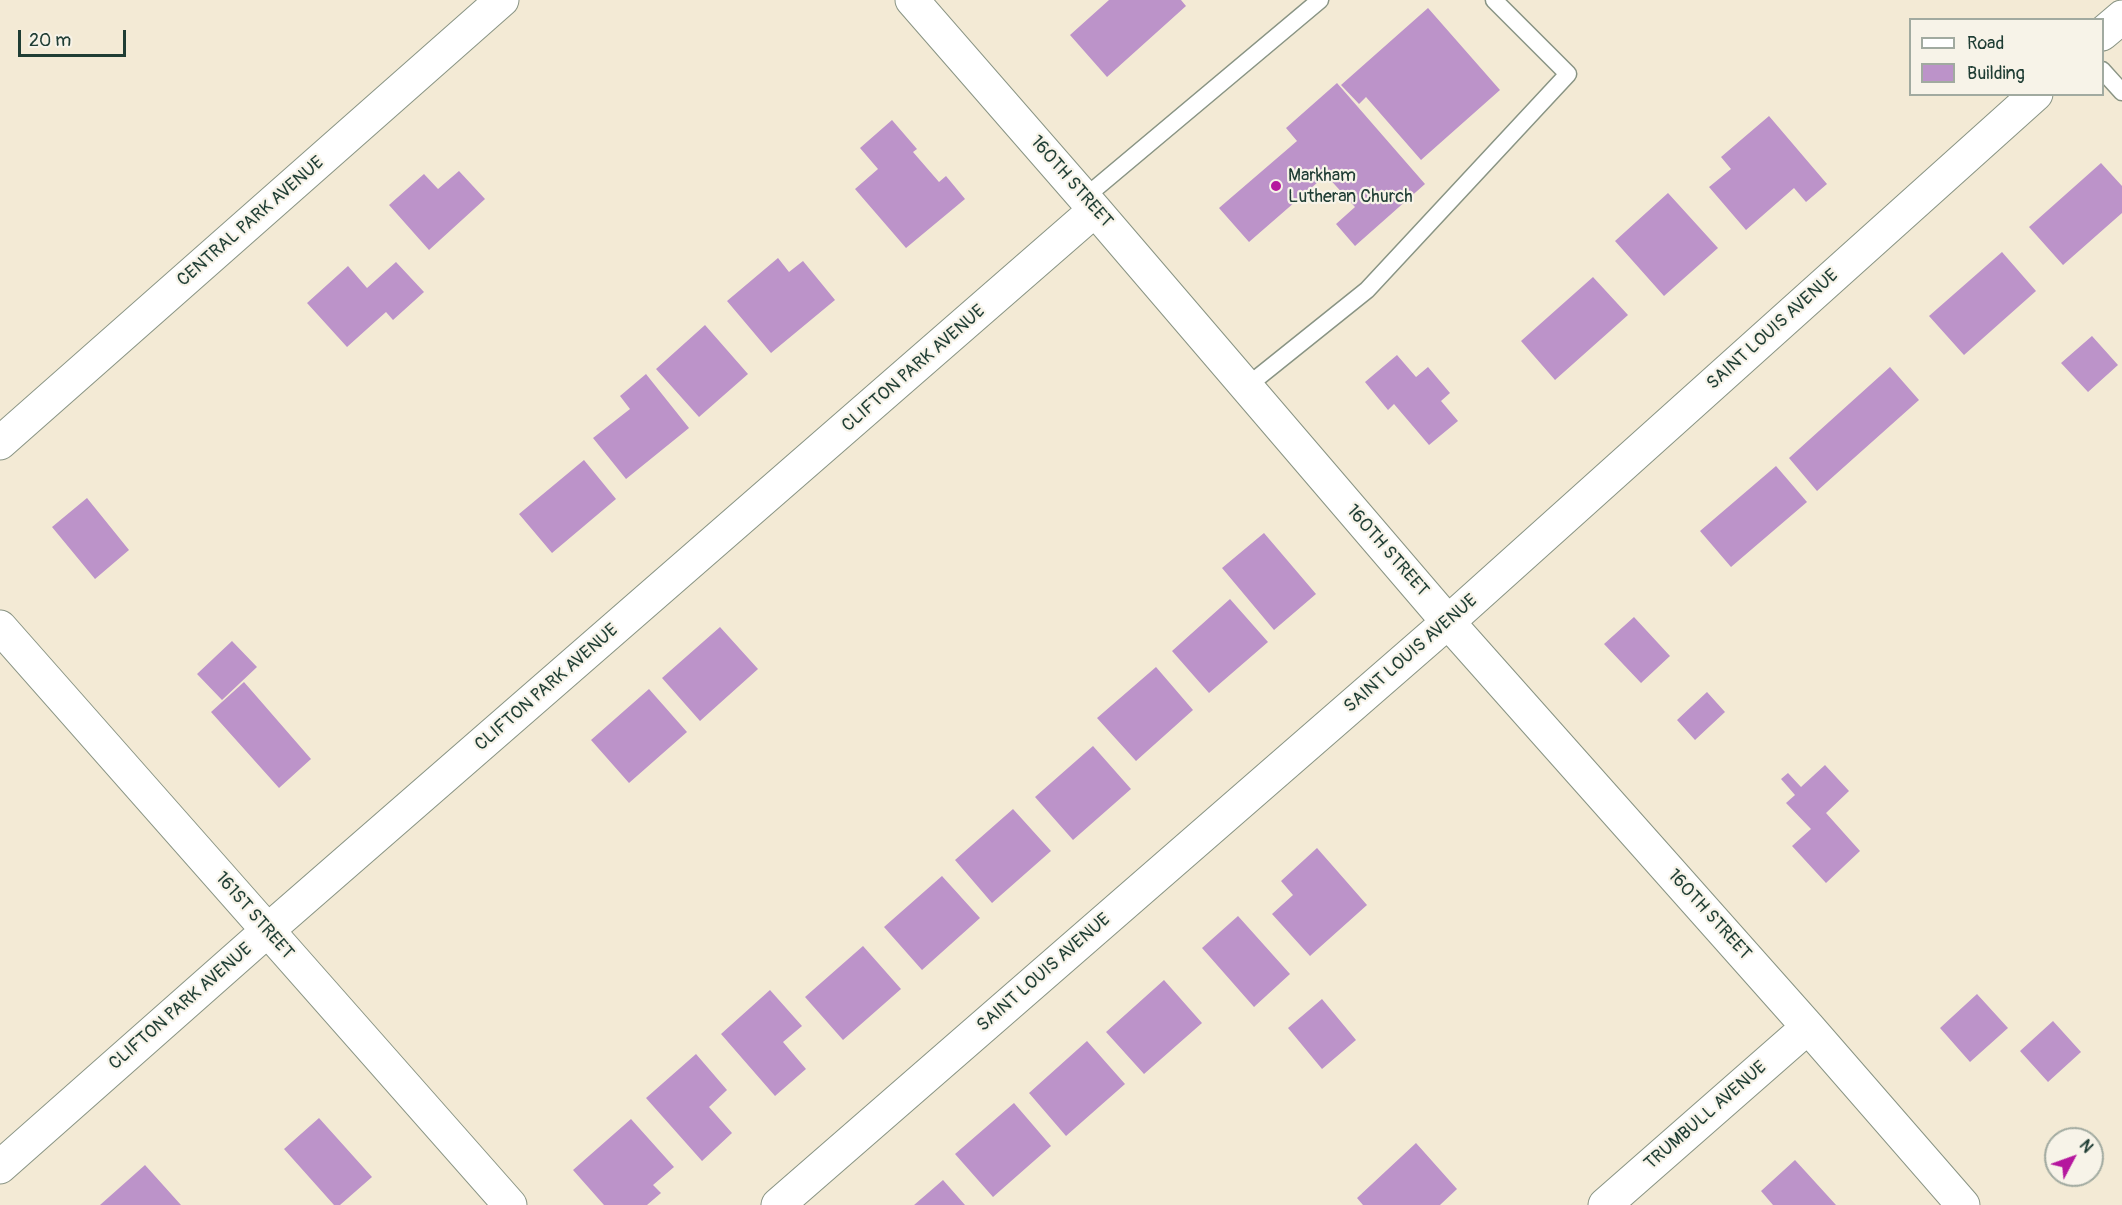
<!DOCTYPE html>
<style>
body{margin:0}
#map{position:relative;width:2122px;height:1205px;overflow:hidden;background:#f3ead5;font-family:Pangolin,sans-serif}
canvas{display:block}
.legend{position:absolute;left:1909px;top:18px;width:195px;height:78px;box-sizing:border-box;background:#f7f3e8;border:2px solid #a1aaa0;margin:0;padding:8px 10px;list-style:none;font-size:18px;color:#1f3d34}
.legend li{display:flex;align-items:center;gap:12px;height:30px}
.legend b{width:30px;border:2px solid #a1aaa0}
.north{position:absolute;left:2044px;top:1127px;width:60px;height:60px;box-sizing:border-box;background:#f7f3e8;border:2px solid #a1aaa0;border-radius:50%;rotate:49deg;font-size:16px;font-weight:700;line-height:24px;text-align:center;color:#1f3d34}
.north::after{content:'';display:block;margin:auto;width:21px;height:27px;background:#b5179e;clip-path:polygon(50% 0,100% 100%,50% 72%,0 100%)}
.scale{position:absolute;left:18px;top:30px;width:108px;height:27px;box-sizing:border-box;border:3px solid #1f3d34;border-top:0;padding-left:8px;font-size:18px;line-height:21px;white-space:nowrap;color:#1f3d34;-webkit-text-stroke:4px #f7f3e8;paint-order:stroke}
</style>
<div id="map">
<canvas width="2122" height="1205"></canvas>
<ul class="legend">
<li><b style="height:8px;background:#fff"></b>Road</li>
<li><b style="height:16px;background:#bc93c9"></b>Building</li>
</ul>
<div class="north">N</div>
<div class="scale">20 m</div>
</div>
<script>
const ctx = document.querySelector('canvas').getContext('2d');
ctx.lineJoin = 'round';
function paint(path, color) {
  ctx.fillStyle = color;
  ctx.fill(path, 'evenodd');
}
function shape(rows) {
  const path = new Path2D();
  for (const r of rows) {
    path.moveTo(r[0], r[1]);
    for (let i = 2; i < r.length; i += 2) path.lineTo(r[i], r[i + 1]);
  }
  return path;
}
function stroke(path, color, width, dash) {
  ctx.strokeStyle = color;
  ctx.lineWidth = width;
  ctx.lineCap = dash ? 'butt' : 'round';
  ctx.setLineDash(dash || []);
  ctx.stroke(path);
}
function label(font, color, halo, rows, align = 'center') {
  ctx.font = font + ' Pangolin,sans-serif';
  ctx.lineWidth = 4.5;
  ctx.setLineDash([]);
  ctx.textBaseline = 'middle';
  ctx.strokeStyle = halo;
  ctx.fillStyle = color;
  for (const [text, x, y, turn = 0] of rows) {
    ctx.save();
    ctx.translate(x, y);
    ctx.rotate((+turn || 0) * Math.PI / 180);
    ctx.textAlign = isNaN(turn) ? turn : align;
    if (halo) ctx.strokeText(text, 0, 0);
    ctx.fillText(text, 0, 0);
    ctx.restore();
  }
}
paint(shape([
 [1109,0,1181,0,1186,6,1107,77,1070,35],
 [1428,8,1500,90,1421,160,1366,97,1359,104,1341,85],
 [1337,83,1425,184,1355,246,1336,224,1355,207,1326,175,1249,242,1219,208,1297,141,1286,128],
 [1769,116,1827,184,1806,202,1794,188,1746,230,1709,187,1731,169,1721,157],
 [892,120,917,149,913,152,939,182,946,176,965,199,906,248,855,189,878,169,860,148],
 [2101,163,2122,186,2122,213,2063,265,2029,227],
 [459,171,485,199,429,250,389,205,424,174,438,189],
 [1668,193,1718,248,1664,296,1615,241],
 [2002,252,2036,291,1964,355,1929,316],
 [778,258,789,272,803,261,835,300,771,353,727,301],
 [396,262,424,292,393,320,386,312,347,347,307,303,348,266,367,288],
 [1593,277,1628,315,1555,380,1521,341],
 [705,325,748,374,699,417,656,369],
 [2092,336,2118,365,2088,392,2061,363],
 [1397,355,1416,377,1428,367,1450,393,1441,401,1458,421,1429,445,1394,404,1388,410,1365,382],
 [1890,367,1919,400,1817,491,1789,458],
 [646,374,689,428,626,479,593,438,630,409,620,396],
 [584,460,616,499,552,553,519,514],
 [1776,466,1807,502,1731,567,1700,531],
 [87,498,129,550,95,579,52,527],
 [1264,533,1316,594,1274,630,1222,568],
 [1230,599,1268,642,1209,693,1172,651],
 [1634,617,1670,656,1641,683,1604,644],
 [720,627,758,669,700,721,662,678],
 [232,641,257,667,222,700,197,674],
 [1156,667,1193,710,1136,761,1097,718],
 [244,682,311,759,279,788,211,712],
 [649,689,687,732,629,783,591,740],
 [1707,692,1725,712,1695,740,1677,720],
 [1093,746,1131,789,1073,840,1035,797],
 [1825,765,1849,791,1826,813,1860,851,1826,883,1792,846,1811,829,1786,803,1795,795,1781,779,1788,773,1801,787],
 [1013,809,1051,851,992,903,955,860],
 [1317,848,1367,905,1310,956,1272,914,1293,895,1281,881],
 [942,876,980,918,922,970,884,927],
 [1238,916,1290,974,1254,1007,1202,948],
 [863,946,901,989,843,1040,805,997],
 [1164,980,1202,1023,1144,1074,1106,1032],
 [770,990,802,1026,783,1042,806,1069,775,1096,721,1034],
 [1977,994,2008,1028,1970,1062,1940,1028],
 [1322,999,1356,1040,1322,1069,1288,1028],
 [2053,1021,2081,1052,2048,1082,2020,1051],
 [1087,1041,1125,1084,1066,1136,1029,1093],
 [696,1054,727,1090,709,1107,732,1133,702,1161,646,1098],
 [1014,1103,1051,1146,993,1197,955,1154],
 [319,1118,372,1177,340,1205,334,1205,284,1149],
 [631,1119,674,1167,653,1185,661,1193,647,1205,604,1205,573,1170],
 [1416,1143,1457,1189,1440,1205,1363,1205,1357,1198],
 [1795,1160,1836,1205,1773,1205,1761,1191],
 [145,1165,181,1205,100,1205],
 [943,1180,965,1205,914,1205]
]), '#bc93c9');
const service = shape([
 [2102,70,2122,92],
 [1084,198,1320,0],
 [1246,387,1367,290,1568,74,1494,0]
]);
const minor = shape([
 [912,0,1095,210,1448,622,1808,1027,1963,1205],
 [2102,34,2122,17],
 [0,443,502,0],
 [0,627,510,1205],
 [0,1167,267,931,1095,210],
 [778,1205,1448,622,2036,94],
 [1605,1205,1808,1027]
]);
stroke(service, '#899484', 19);
stroke(minor, '#899484', 35);
stroke(service, '#fff', 16);
stroke(minor, '#fff', 33);
for (const [x, y, r, color] of [
 [1276,186,6,"#b5179e"]
]) {
  const dot = new Path2D();
  dot.arc(x, y, r, 0, 2 * Math.PI);
  ctx.fillStyle = color;
  ctx.fill(dot);
  stroke(dot, '#f7f3e8', 2);
}
label('18px', '#1f3d34', '#f7f3e8', [
 ["Markham",1288,176],
 ["Lutheran Church",1288,197]
], 'left');
label('18px', '#1f3d34', '#f7f3e8', [
 ["160TH STREET",1071,182,49],
 ["CENTRAL PARK AVENUE",251,222,-41],
 ["SAINT LOUIS AVENUE",1773,330,-42],
 ["CLIFTON PARK AVENUE",914,369,-41],
 ["160TH STREET",1387,551,49],
 ["SAINT LOUIS AVENUE",1411,654,-41],
 ["CLIFTON PARK AVENUE",547,688,-41],
 ["160TH STREET",1709,915,48],
 ["161ST STREET",254,916,49],
 ["SAINT LOUIS AVENUE",1044,973,-41],
 ["CLIFTON PARK AVENUE",181,1007,-41],
 ["TRUMBULL AVENUE",1706,1116,-41]
]);
</script>
